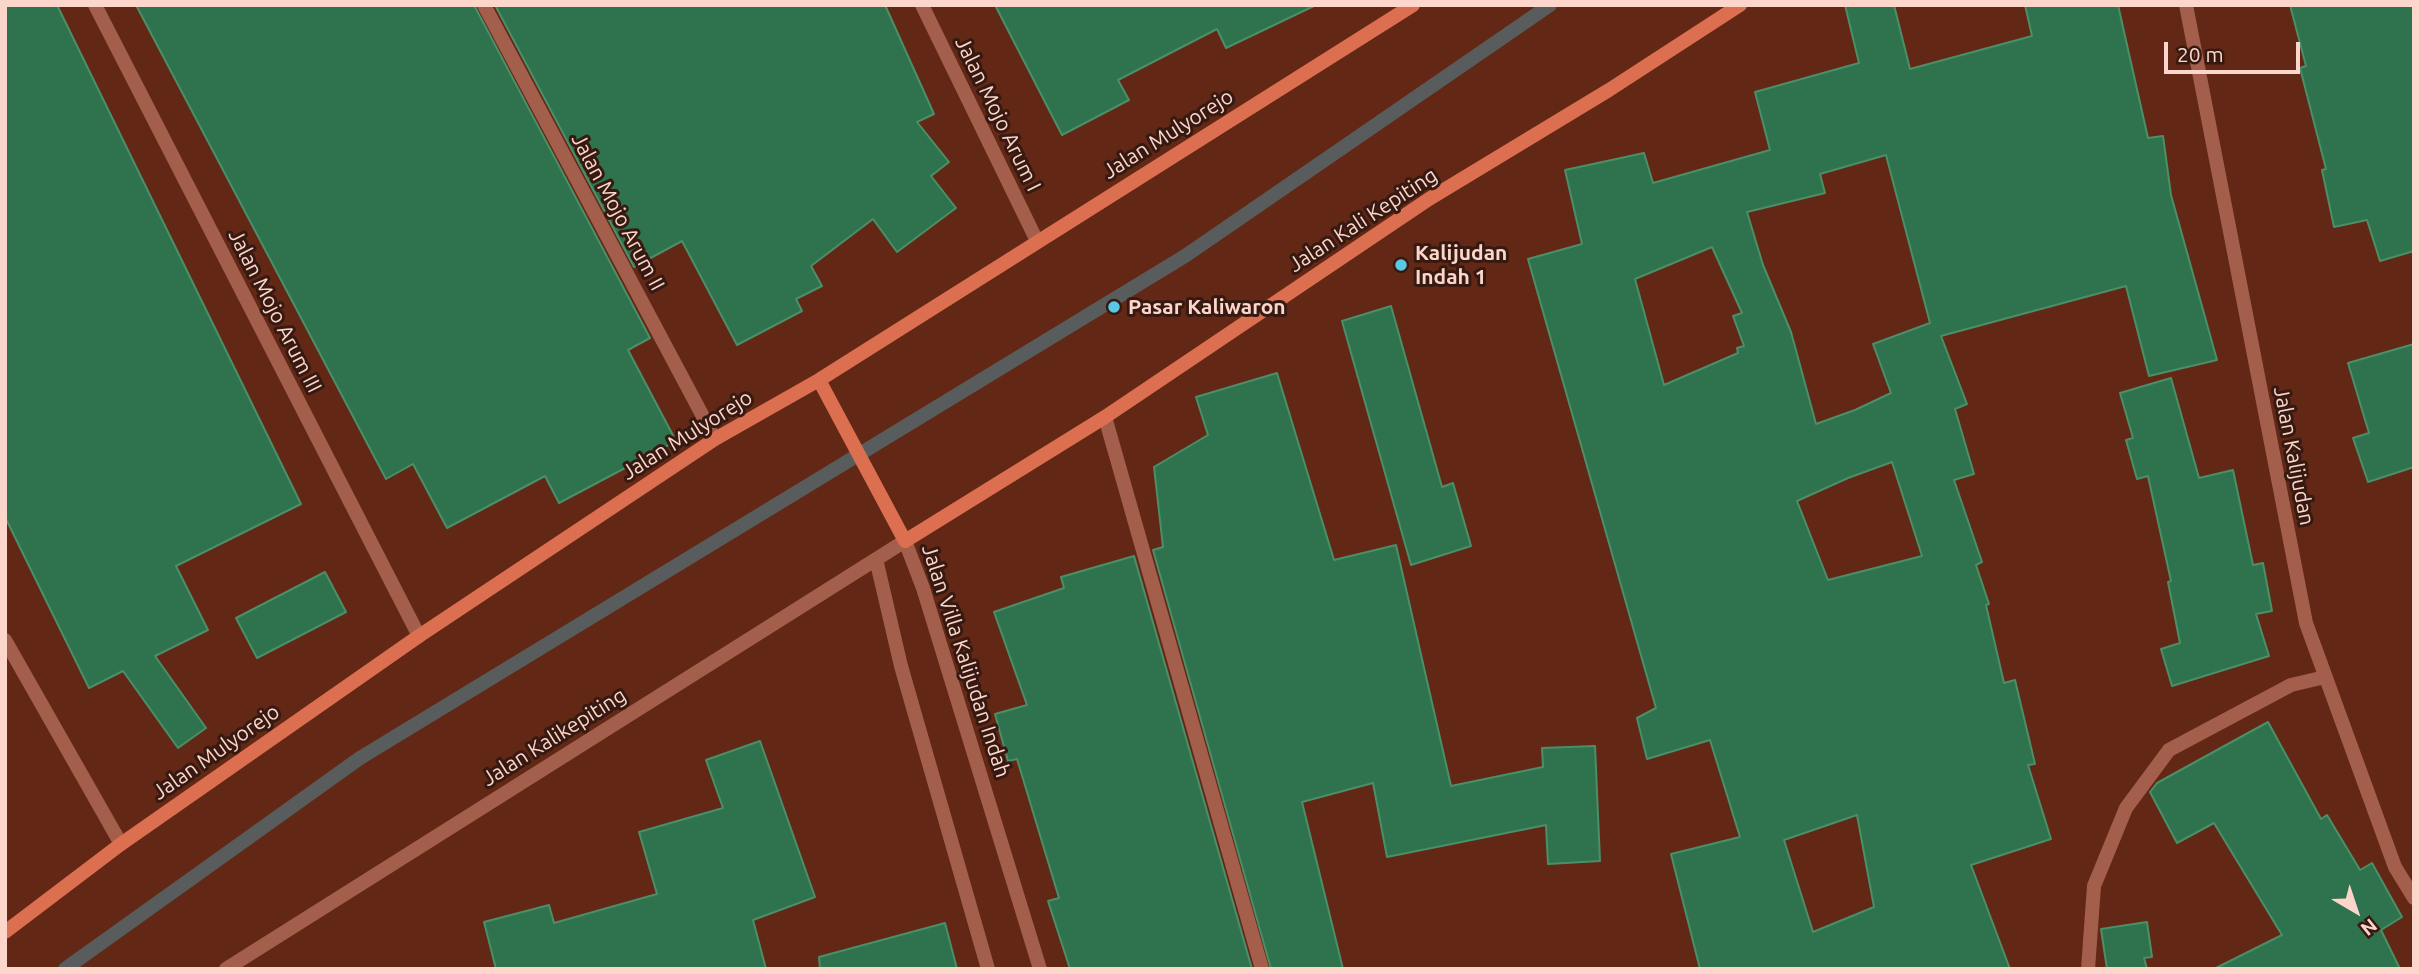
<!DOCTYPE html>
<style>
body{margin:0}
#map{position:relative;width:2419px;height:974px;overflow:hidden;background:#632715;font-family:Ubuntu,sans-serif}
canvas{display:block}
.frame{position:absolute;inset:0;border:7px solid #fcd6ca;pointer-events:none}
.north{position:absolute;left:2321px;top:876px;width:70px;height:70px;-webkit-text-stroke:5px #361a12;paint-order:stroke;rotate:141deg;font-size:19px;font-weight:700;line-height:28px;text-align:center;color:#fcd6ca}
.north::after{content:'';display:block;margin:auto;width:24px;height:32px;background:#fcd6ca;clip-path:polygon(50% 0,100% 100%,50% 72%,0 100%)}
.scale{position:absolute;left:2164px;top:42px;width:136px;height:32px;box-sizing:border-box;border:4px solid #fcd6ca;border-top:0;padding-left:9px;font-size:21px;line-height:24px;white-space:nowrap;color:#fcd6ca;-webkit-text-stroke:5px #361a12;paint-order:stroke}
</style>
<div id="map">
<canvas width="2419" height="974"></canvas>
<div class="frame"></div>
<div class="north">N</div>
<div class="scale">20 m</div>
</div>
<script>
const ctx = document.querySelector('canvas').getContext('2d');
ctx.lineJoin = 'round';
function shape(rows) {
  const path = new Path2D();
  for (const r of rows) {
    path.moveTo(r[0], r[1]);
    for (let i = 2; i < r.length; i += 2) path.lineTo(r[i], r[i + 1]);
  }
  return path;
}
function stroke(path, color, width, dash) {
  ctx.strokeStyle = color;
  ctx.lineWidth = width;
  ctx.lineCap = dash ? 'butt' : 'round';
  ctx.setLineDash(dash || []);
  ctx.stroke(path);
}
function paint(path, color) {
  ctx.fillStyle = color;
  ctx.fill(path, 'evenodd');
}
function label(font, color, halo, rows, align = 'center') {
  ctx.font = font + ' Ubuntu,sans-serif';
  ctx.lineWidth = 6;
  ctx.setLineDash([]);
  ctx.textBaseline = 'middle';
  ctx.strokeStyle = halo;
  ctx.fillStyle = color;
  for (const [text, x, y, turn = 0] of rows) {
    ctx.save();
    ctx.translate(x, y);
    ctx.rotate((+turn || 0) * Math.PI / 180);
    ctx.textAlign = isNaN(turn) ? turn : align;
    if (halo) ctx.strokeText(text, 0, 0);
    ctx.fillText(text, 0, 0);
    ctx.restore();
  }
}
stroke(shape([
 [65,969,360,758,1185,256,1550,5]
]), '#585c5d', 14);
const building = shape([
 [5,5,57,5,301,504,176,566,208,630,155,656,206,728,178,748,123,671,89,688,5,517,5,5],
 [136,5,474,5,650,338,628,350,676,441,559,503,545,476,447,528,413,464,386,479,136,5],
 [495,5,885,5,934,114,917,122,949,162,931,176,956,208,897,252,873,219,811,266,822,286,796,299,802,311,737,345,682,241,634,267,495,5],
 [995,5,1316,5,1226,48,1217,29,1118,80,1129,100,1062,135,995,5],
 [1845,5,1894,5,1910,69,2032,36,2025,5,2118,5,2148,138,2163,136,2171,195,2217,360,2149,376,2126,286,1941,336,1967,404,1955,409,1974,474,1954,480,1982,562,1976,565,1989,604,1986,605,2004,683,2015,680,2035,764,2028,765,2051,839,1971,865,2010,969,1700,969,1671,854,1740,837,1710,740,1647,759,1637,718,1656,708,1528,259,1582,244,1565,170,1644,153,1653,183,1770,150,1755,92,1859,63,1845,5],
 [1886,155,1930,323,1873,344,1891,393,1855,410,1816,424,1791,332,1763,265,1747,212,1825,193,1820,174,1886,155],
 [1712,247,1742,313,1733,316,1744,346,1737,348,1738,353,1664,385,1635,279,1712,247],
 [1892,462,1922,556,1828,580,1797,501,1848,478,1892,462],
 [1857,815,1874,907,1813,932,1784,840,1857,815],
 [2290,5,2414,5,2414,251,2380,261,2367,220,2334,227,2322,170,2326,169,2300,68,2306,66,2290,5],
 [1391,306,1442,487,1453,483,1471,546,1411,565,1342,321,1391,306],
 [2414,344,2414,467,2368,482,2353,438,2369,433,2348,363,2414,344],
 [1277,373,1334,560,1396,545,1451,786,1543,767,1542,748,1595,746,1600,861,1548,864,1546,825,1387,857,1373,783,1302,802,1343,969,1271,969,1153,550,1163,547,1154,467,1208,435,1196,397,1277,373],
 [2171,378,2199,478,2233,470,2253,565,2263,563,2272,611,2256,614,2269,656,2172,686,2161,649,2180,643,2168,582,2171,581,2148,476,2137,479,2126,440,2133,438,2120,393,2171,378],
 [1134,556,1252,969,1070,969,1048,901,1059,898,1017,759,1008,761,995,714,1027,705,994,612,1064,588,1061,577,1134,556],
 [325,572,346,612,257,658,236,618,325,572],
 [2268,722,2321,819,2327,815,2360,870,2372,863,2402,917,2381,930,2400,969,2214,969,2282,935,2214,823,2177,843,2150,792,2157,783,2268,722],
 [760,741,815,897,753,920,766,969,496,969,484,922,549,905,554,923,657,894,639,832,723,808,706,760,760,741],
 [2147,922,2152,957,2144,958,2147,969,2107,969,2101,929,2147,922],
 [945,923,957,969,820,969,819,957,945,923]
]);
paint(building, '#2e724e');
stroke(building, '#4b8f69', 2);
stroke(shape([
 [95,5,419,636],
 [484,5,715,439],
 [922,5,1037,241],
 [2186,5,2306,623,2395,867,2414,898],
 [1105,417,1262,969],
 [876,559,901,666,988,969],
 [5,640,121,844],
 [226,969,905,541,923,588,1040,969],
 [2088,969,2094,886,2126,808,2169,750,2291,685,2325,677]
]), '#a35f4b', 14);
stroke(shape([
 [819,380,905,541,1105,417,1429,199,1609,90,1740,5],
 [5,932,121,844,419,636,715,439,819,380,1413,5]
]), '#dc6f50', 14);
for (const [x, y, r, color] of [
 [1401,265,7,"#59c8e5"],
 [1114,307,7,"#59c8e5"]
]) {
  const dot = new Path2D();
  dot.arc(x, y, r, 0, 2 * Math.PI);
  ctx.fillStyle = color;
  ctx.fill(dot);
  stroke(dot, '#361a12', 2.5);
}
label('21px', '#fcd6ca', '#361a12', [
 ["Jalan Mojo Arum I",998,114,64],
 ["Jalan Mulyorejo",1168,134,-32],
 ["Jalan Mojo Arum II",618,212,62],
 ["Jalan Kali Kepiting",1363,220,-33],
 ["Jalan Mojo Arum III",275,311,63],
 ["Jalan Mulyorejo",687,435,-32],
 ["Jalan Kalijudan",2294,456,79],
 ["Jalan Villa Kalijudan Indah",966,661,72],
 ["Jalan Kalikepiting",554,737,-32],
 ["Jalan Mulyorejo",216,752,-35]
]);
label('bold 21px', '#fcd6ca', '#361a12', [
 ["Kalijudan",1415,253],
 ["Indah 1",1415,277],
 ["Pasar Kaliwaron",1128,307]
], 'left');
</script>
